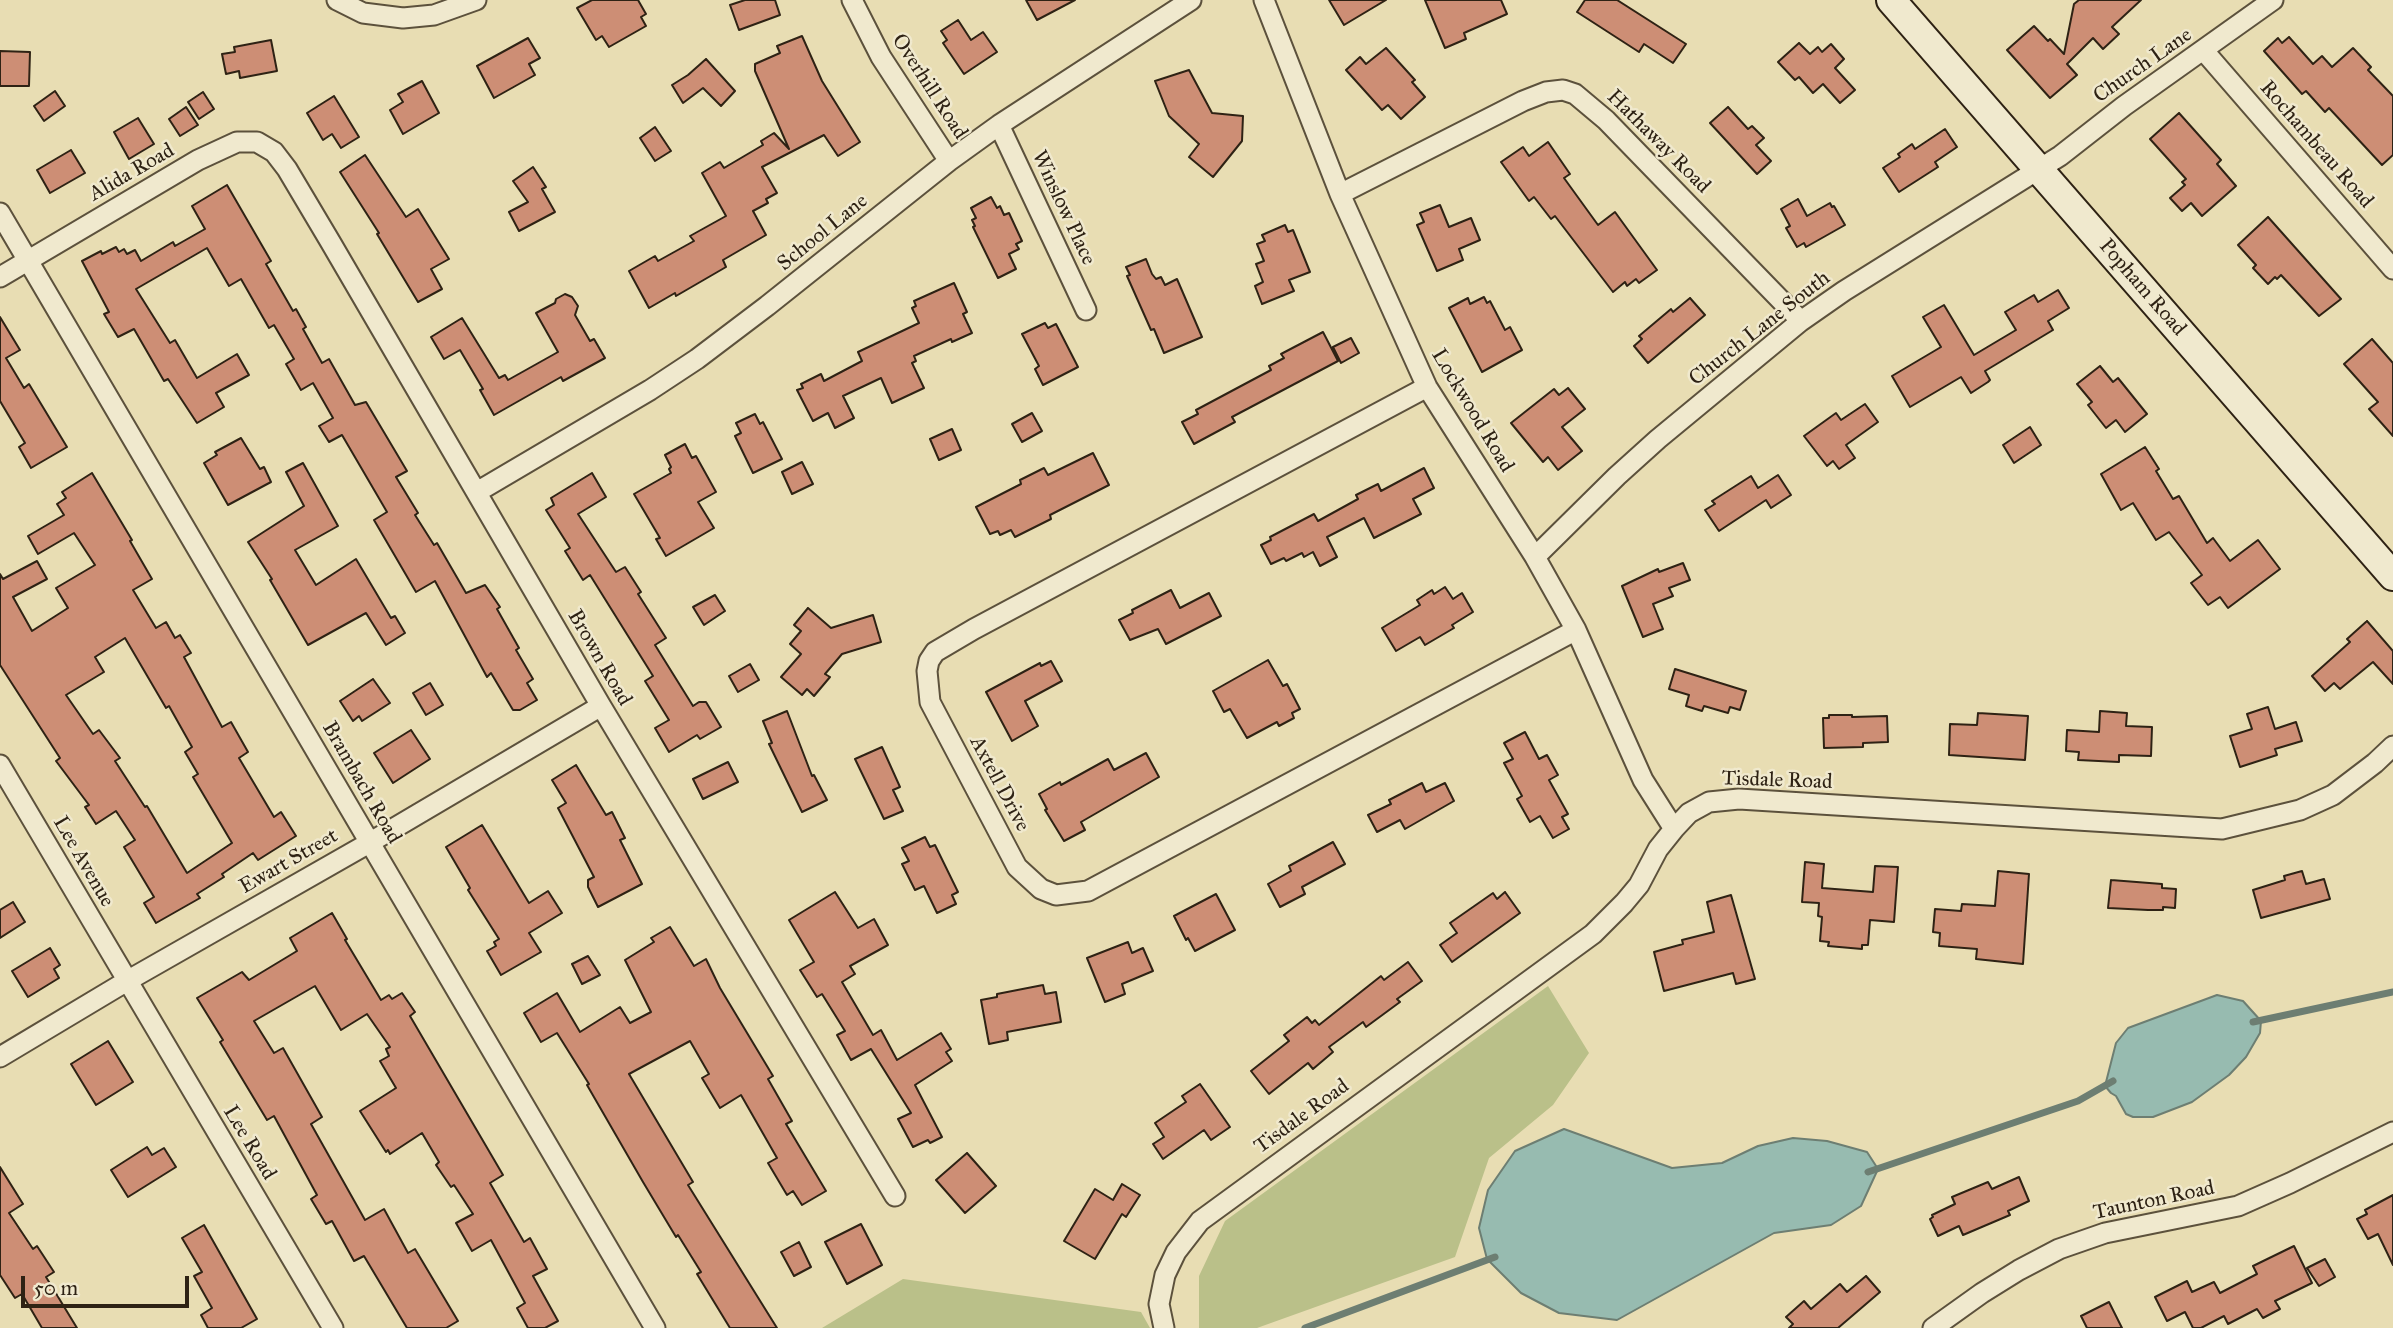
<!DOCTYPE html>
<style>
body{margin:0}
#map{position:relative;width:2393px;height:1328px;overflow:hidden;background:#e8ddb3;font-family:"IM FELL Great Primer",serif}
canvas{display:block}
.scale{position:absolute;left:21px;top:1276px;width:168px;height:32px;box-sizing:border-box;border:4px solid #2e2214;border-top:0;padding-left:9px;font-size:21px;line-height:24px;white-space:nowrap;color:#2e2214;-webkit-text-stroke:5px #f0e9ce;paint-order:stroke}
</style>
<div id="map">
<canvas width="2393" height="1328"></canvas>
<div class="scale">50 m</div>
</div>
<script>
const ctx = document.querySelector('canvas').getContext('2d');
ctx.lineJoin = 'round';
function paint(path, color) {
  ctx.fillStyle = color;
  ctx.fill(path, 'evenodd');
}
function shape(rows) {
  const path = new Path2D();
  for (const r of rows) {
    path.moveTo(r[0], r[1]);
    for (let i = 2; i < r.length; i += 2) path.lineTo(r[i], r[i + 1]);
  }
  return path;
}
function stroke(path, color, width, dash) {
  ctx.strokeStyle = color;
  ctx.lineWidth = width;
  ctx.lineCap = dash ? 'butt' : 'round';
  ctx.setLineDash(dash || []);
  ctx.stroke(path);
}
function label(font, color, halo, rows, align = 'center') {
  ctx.font = font + ' "IM FELL Great Primer",serif';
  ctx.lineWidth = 5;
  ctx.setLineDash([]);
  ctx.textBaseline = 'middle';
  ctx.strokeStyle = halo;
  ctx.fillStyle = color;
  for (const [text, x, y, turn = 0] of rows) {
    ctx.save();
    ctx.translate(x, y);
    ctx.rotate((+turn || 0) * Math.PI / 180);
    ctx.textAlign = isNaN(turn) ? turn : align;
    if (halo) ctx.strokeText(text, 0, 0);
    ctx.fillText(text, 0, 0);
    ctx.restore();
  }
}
paint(shape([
 [1548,986,1589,1053,1553,1105,1489,1158,1455,1257,1257,1328,1199,1328,1199,1276,1225,1221],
 [903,1279,1141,1312,1150,1328,822,1328]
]), '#bac089');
const water = shape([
 [2217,995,2243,1001,2261,1021,2260,1033,2246,1057,2229,1075,2192,1102,2153,1117,2133,1117,2126,1114,2116,1096,2111,1093,2105,1086,2116,1043,2128,1028,2217,995],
 [1564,1129,1672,1168,1722,1163,1758,1146,1793,1138,1827,1141,1867,1152,1878,1169,1861,1206,1831,1225,1774,1233,1617,1320,1559,1313,1521,1293,1487,1259,1479,1228,1488,1190,1515,1151,1564,1129]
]);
paint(water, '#97bbb0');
stroke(water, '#6d7e72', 2);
stroke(shape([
 [2253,1022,2393,992],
 [1868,1172,2078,1101,2113,1081],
 [1305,1328,1495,1257]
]), '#6d7e72', 7);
const building = shape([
 [592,0,638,0,646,14,641,17,646,26,609,47,602,36,596,40,577,8,592,0],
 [745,0,775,0,780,15,739,30,730,5,745,0],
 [1026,0,1075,0,1037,20,1026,0],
 [1329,0,1386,0,1344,25,1329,0],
 [1425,0,1501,0,1507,14,1464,33,1466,39,1445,48,1425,0],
 [1585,0,1617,0,1686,44,1673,63,1644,44,1639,52,1577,12,1585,0],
 [2079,0,2141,0,2112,27,2119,34,2103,49,2093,38,2067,64,2077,75,2050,98,2007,50,2034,26,2048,41,2050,39,2064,54,2074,4,2079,0],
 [958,20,971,40,983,32,997,52,964,74,943,43,947,40,941,31,958,20],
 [802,36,822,81,860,142,838,156,824,135,762,167,777,193,766,199,768,203,753,211,766,235,723,260,726,267,676,296,675,293,649,308,629,271,655,256,658,261,694,241,690,236,726,216,702,173,720,162,724,168,763,145,761,141,774,133,789,149,755,71,755,64,780,53,777,46,802,36],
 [2289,37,2313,64,2322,56,2332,67,2353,48,2371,67,2368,70,2393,96,2393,155,2382,165,2329,108,2325,112,2306,91,2302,94,2264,51,2278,38,2282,43,2289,37],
 [528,38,540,58,529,64,535,75,494,98,477,66,528,38],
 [271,40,277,71,240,78,239,71,226,74,222,54,235,52,234,47,271,40],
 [1799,43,1810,54,1818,47,1822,52,1831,44,1844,59,1835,68,1855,90,1840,103,1823,84,1813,93,1799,77,1795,80,1778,62,1799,43],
 [1386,48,1415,80,1412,82,1425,97,1401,119,1388,105,1382,110,1346,70,1360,57,1366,64,1386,48],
 [0,51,30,52,29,86,0,86,0,51],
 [706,59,735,91,721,106,703,88,683,103,672,85,688,75,706,59],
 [1189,70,1212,113,1243,116,1242,141,1213,177,1189,157,1199,144,1169,116,1155,81,1189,70],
 [422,81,439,113,403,134,390,110,403,102,398,94,422,81],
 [55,91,65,106,44,121,34,106,55,91],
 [203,92,214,109,199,119,188,102,203,92],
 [334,96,359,137,341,148,332,134,323,140,307,113,334,96],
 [186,107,198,125,180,136,169,119,186,107],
 [1728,107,1748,129,1752,126,1764,138,1756,145,1771,161,1757,174,1710,123,1728,107],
 [2179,113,2221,160,2217,164,2236,186,2202,216,2191,203,2182,211,2170,198,2185,185,2182,182,2186,179,2150,139,2179,113],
 [138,118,154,144,129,159,114,132,138,118],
 [655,127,671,151,655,161,640,138,655,127],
 [1945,129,1957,147,1935,162,1938,167,1899,192,1883,168,1900,157,1898,154,1912,144,1915,149,1945,129],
 [1548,142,1570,174,1564,178,1598,225,1615,212,1657,270,1639,283,1636,279,1627,286,1625,282,1613,292,1555,216,1551,219,1534,197,1529,201,1501,162,1523,147,1529,156,1548,142],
 [71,150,85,173,50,193,37,170,71,150],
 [365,155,406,217,418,209,449,259,431,269,442,289,418,302,377,234,379,233,340,172,365,155],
 [533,167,546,187,542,189,555,212,519,231,509,212,528,202,513,181,533,167],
 [227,185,271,261,266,264,293,311,296,309,306,327,303,329,322,363,329,359,355,405,366,402,407,471,396,477,418,513,415,515,434,545,437,543,466,593,485,585,500,607,497,609,519,648,516,650,533,679,527,683,537,700,520,710,513,710,491,673,487,677,435,581,416,592,374,520,387,512,342,435,329,442,319,426,333,418,313,383,301,390,286,364,294,359,274,325,269,328,241,279,229,286,207,248,136,289,170,343,175,340,197,378,237,354,249,375,216,393,224,407,197,423,168,379,164,381,134,329,118,337,104,314,109,312,82,261,101,251,102,254,116,247,119,252,124,249,127,254,135,250,141,261,173,242,175,246,205,229,192,206,227,185],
 [991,197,997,208,1000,206,1004,215,1009,213,1022,241,1016,244,1019,249,1009,254,1016,269,998,278,973,227,975,226,972,220,976,218,971,208,991,197],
 [1798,199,1807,216,1830,203,1832,207,1834,206,1845,225,1806,247,1804,243,1797,247,1786,228,1790,226,1781,209,1798,199],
 [1440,205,1449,227,1471,218,1480,240,1459,249,1463,260,1437,271,1417,225,1424,222,1420,213,1440,205],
 [2268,217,2341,299,2319,316,2281,275,2277,279,2275,277,2268,284,2253,268,2256,265,2238,245,2268,217],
 [1285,225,1288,232,1293,230,1310,272,1289,280,1294,291,1262,304,1255,286,1263,282,1256,264,1264,261,1257,244,1265,241,1262,235,1285,225],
 [1146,259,1152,274,1156,279,1161,277,1165,285,1177,279,1202,337,1164,353,1154,329,1151,330,1127,276,1130,275,1126,267,1146,259],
 [954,283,967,312,963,314,972,333,952,342,951,339,914,356,916,361,912,363,924,388,892,403,881,378,843,396,854,418,835,428,828,413,813,421,797,390,803,388,801,384,821,374,824,381,862,361,858,352,919,323,912,308,916,306,914,301,954,283],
 [2058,290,2069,308,2048,321,2053,330,1985,371,1990,380,1988,382,1971,393,1961,377,1910,407,1892,376,1941,347,1923,317,1944,305,1974,355,2016,330,2005,312,2034,295,2038,302,2058,290],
 [565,294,572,297,578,306,575,315,590,341,594,339,605,358,563,381,561,377,494,415,480,390,483,389,460,350,444,359,431,337,462,318,499,378,505,375,508,380,558,352,536,313,555,303,556,299,565,294],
 [1484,297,1487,303,1490,301,1505,330,1510,327,1522,350,1482,372,1449,308,1468,298,1470,304,1484,297],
 [1690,298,1705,315,1648,363,1634,346,1642,339,1639,336,1671,309,1673,312,1690,298],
 [0,317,20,350,6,358,24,388,29,384,67,447,31,468,19,447,25,443,0,401,0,317],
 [1045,323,1048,328,1056,324,1078,367,1043,385,1035,369,1039,366,1022,334,1045,323],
 [1323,332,1338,361,1232,417,1235,422,1194,444,1182,422,1198,414,1196,410,1271,370,1269,366,1284,358,1281,354,1323,332],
 [1351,338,1359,353,1341,363,1333,347,1351,338],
 [2372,339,2393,363,2393,436,2369,409,2378,402,2344,364,2372,339],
 [2100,366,2113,382,2118,378,2147,414,2125,432,2116,420,2106,428,2088,405,2092,402,2077,384,2100,366],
 [1568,388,1585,409,1562,427,1582,451,1558,470,1548,457,1543,462,1511,423,1554,389,1559,395,1568,388],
 [1865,404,1878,422,1846,445,1855,458,1839,469,1833,461,1827,466,1804,436,1836,413,1841,420,1865,404],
 [1032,413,1042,431,1022,442,1012,424,1032,413],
 [755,414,760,424,763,422,782,459,753,473,735,436,741,433,736,423,755,414],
 [2030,427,2041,445,2014,463,2003,445,2030,427],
 [952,429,961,450,939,460,930,439,952,429],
 [241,438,260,469,264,467,271,482,228,505,204,463,217,455,215,452,241,438],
 [685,444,692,458,696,456,716,492,698,502,714,528,666,556,656,539,660,538,634,494,671,473,669,469,671,467,665,455,685,444],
 [2145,447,2159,469,2156,471,2173,499,2179,496,2207,543,2213,538,2230,561,2258,540,2280,569,2228,608,2220,597,2208,605,2191,583,2202,575,2169,532,2156,540,2133,503,2121,510,2101,474,2145,447],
 [1093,453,1109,485,1050,515,1051,519,1015,537,1011,530,1000,535,998,531,990,534,976,507,1021,484,1020,480,1044,468,1048,475,1093,453],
 [802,462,813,484,792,494,782,472,802,462],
 [303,463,338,526,295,550,316,585,356,559,391,618,395,616,405,633,386,645,366,613,308,645,270,580,272,579,248,542,304,506,286,472,303,463],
 [1424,468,1434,488,1413,499,1421,514,1374,538,1364,518,1327,537,1337,557,1320,566,1313,552,1304,557,1302,553,1286,561,1284,558,1271,564,1261,545,1271,540,1270,537,1314,514,1318,521,1358,499,1356,495,1378,484,1381,491,1424,468],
 [92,473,132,540,130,541,152,579,133,590,156,628,166,622,175,638,180,635,191,653,184,657,222,727,231,722,248,752,239,758,274,817,281,812,296,836,258,860,253,853,222,874,224,877,197,894,200,898,156,923,144,903,154,897,124,847,135,840,116,811,96,824,85,807,89,805,56,761,60,758,0,665,0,574,3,579,37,561,47,579,13,597,32,631,68,608,56,588,95,565,74,533,38,554,28,536,64,515,57,504,66,498,62,492,92,473],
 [125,638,166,708,169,706,192,747,185,752,198,774,193,777,232,843,187,873,147,806,145,807,115,761,120,758,99,730,93,734,66,695,104,672,95,657,125,638],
 [592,473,606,497,578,514,616,572,625,567,641,592,638,594,666,638,655,645,693,706,699,702,706,702,721,727,700,739,697,735,669,752,655,728,669,720,645,681,653,676,590,575,583,580,565,551,570,548,546,510,554,505,551,498,592,473],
 [1778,475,1791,495,1771,508,1766,500,1719,531,1705,510,1715,504,1712,501,1751,476,1758,488,1778,475],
 [1683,563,1690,580,1669,588,1673,596,1653,604,1663,629,1643,637,1622,586,1658,569,1659,572,1683,563],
 [1445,587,1453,599,1462,593,1473,612,1452,625,1454,628,1425,645,1420,637,1396,651,1382,628,1420,605,1417,600,1432,590,1434,594,1445,587],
 [1171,590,1180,608,1209,593,1221,616,1166,644,1158,629,1130,640,1119,620,1133,613,1132,610,1171,590],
 [715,595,725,611,704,625,693,607,715,595],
 [808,608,831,628,873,615,881,642,842,654,825,674,830,677,814,696,807,689,802,695,781,677,801,654,790,644,801,631,794,625,808,608],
 [2367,621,2393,651,2393,684,2373,662,2340,689,2334,683,2325,691,2312,676,2350,642,2347,639,2367,621],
 [1268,660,1283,686,1287,684,1300,709,1292,713,1294,718,1279,726,1277,722,1247,738,1230,709,1224,712,1213,691,1268,660],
 [1051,661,1062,681,1025,701,1038,726,1012,741,986,692,1040,663,1041,666,1051,661],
 [750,664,759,680,738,692,729,676,750,664],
 [1675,669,1746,691,1740,710,1730,707,1728,713,1704,706,1702,711,1686,706,1689,695,1669,689,1675,669],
 [373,679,390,703,362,721,359,716,353,721,340,701,373,679],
 [430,683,443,705,426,715,413,693,430,683],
 [2268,707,2275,729,2296,722,2302,741,2275,749,2277,755,2240,767,2230,736,2252,729,2247,714,2268,707],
 [787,711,812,776,814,775,827,800,802,812,769,744,772,743,763,721,787,711],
 [2100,711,2127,713,2126,726,2152,727,2151,756,2119,755,2119,762,2078,760,2079,752,2066,751,2067,730,2099,732,2100,711],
 [1978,713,2028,716,2025,760,1949,755,1950,724,1977,725,1978,713],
 [1829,715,1852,715,1852,717,1887,716,1888,742,1863,743,1863,747,1824,748,1823,718,1829,718,1829,715],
 [411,730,430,759,393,783,374,753,411,730],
 [1525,732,1539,759,1547,755,1558,775,1549,780,1568,814,1562,817,1569,829,1553,838,1540,816,1530,822,1517,799,1522,796,1504,763,1513,759,1504,743,1525,732],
 [882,747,900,787,893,790,903,811,884,819,855,759,882,747],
 [1146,753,1159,777,1081,822,1085,830,1064,841,1045,810,1047,809,1039,794,1060,782,1061,785,1108,759,1114,770,1146,753],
 [728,762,738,782,703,799,693,779,728,762],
 [576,765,606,815,612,812,625,838,620,840,642,884,598,907,588,887,588,880,594,877,558,808,566,803,552,780,576,765],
 [1422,783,1426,792,1445,783,1454,801,1405,829,1400,820,1377,832,1368,815,1391,804,1389,800,1422,783],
 [482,825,529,903,548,891,562,913,529,933,541,952,501,975,487,951,496,946,494,942,499,939,468,890,470,888,446,847,482,825],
 [925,837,930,847,935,845,958,892,952,895,956,904,937,913,924,886,915,890,902,864,909,861,902,848,925,837],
 [1333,842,1345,864,1302,887,1305,894,1280,907,1268,884,1291,871,1289,866,1333,842],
 [1805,862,1824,864,1822,888,1873,892,1875,866,1898,867,1894,922,1870,920,1868,945,1862,945,1862,949,1828,946,1829,942,1820,941,1822,917,1818,916,1819,903,1802,902,1805,862],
 [1998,871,2029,874,2023,964,1976,959,1977,949,1939,946,1940,933,1933,932,1935,909,1961,911,1962,904,1995,906,1998,871],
 [2302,871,2306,884,2324,879,2330,899,2261,918,2253,890,2285,880,2284,876,2302,871],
 [2111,880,2162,884,2162,888,2176,889,2175,908,2163,907,2163,910,2148,910,2108,908,2111,880],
 [835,892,858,928,874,919,888,945,850,966,855,974,842,982,873,1035,881,1030,897,1060,941,1033,951,1049,946,1052,952,1061,915,1085,942,1137,930,1143,928,1140,913,1147,898,1119,911,1113,871,1049,851,1060,837,1035,845,1031,822,994,817,997,800,970,814,962,789,920,835,892],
 [1505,892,1520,913,1452,962,1440,945,1457,933,1450,923,1493,893,1497,899,1505,892],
 [1216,894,1235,930,1195,951,1188,938,1186,940,1174,916,1216,894],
 [1731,895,1755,979,1736,984,1733,973,1664,991,1654,952,1683,944,1682,940,1714,932,1707,902,1731,895],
 [13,902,25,922,0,938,0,910,13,902],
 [332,913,347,939,345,940,381,1000,389,995,392,999,402,993,415,1012,410,1016,503,1175,490,1183,524,1242,530,1238,547,1269,533,1276,558,1321,545,1328,528,1328,517,1308,525,1303,491,1240,472,1251,456,1223,473,1214,454,1185,451,1187,436,1165,439,1162,422,1133,390,1154,388,1150,386,1152,360,1111,396,1088,380,1061,389,1056,386,1049,390,1047,367,1014,341,1030,315,986,254,1021,274,1053,283,1048,322,1117,311,1124,365,1220,384,1209,408,1253,415,1249,458,1321,446,1328,407,1328,364,1256,354,1261,332,1221,326,1224,311,1199,317,1195,274,1116,267,1120,220,1042,223,1040,197,998,242,972,249,980,297,951,290,938,332,913],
 [670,927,694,966,706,959,720,988,773,1076,768,1079,792,1121,786,1124,826,1191,802,1205,793,1191,787,1195,768,1163,777,1158,741,1095,720,1108,702,1078,709,1074,690,1041,629,1074,693,1182,688,1185,777,1328,730,1328,697,1274,701,1272,678,1235,676,1237,643,1182,587,1085,589,1084,557,1033,541,1042,524,1013,557,993,580,1032,620,1007,630,1023,651,1012,625,960,654,942,651,938,670,927],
 [1128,942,1132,953,1143,948,1153,971,1122,984,1125,994,1105,1002,1087,958,1128,942],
 [50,948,60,965,54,969,59,978,28,997,12,971,50,948],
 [588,956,600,975,582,984,572,964,588,956],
 [1408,962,1422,981,1397,999,1400,1002,1366,1027,1363,1022,1329,1047,1333,1052,1313,1069,1308,1063,1269,1094,1251,1071,1289,1041,1284,1035,1307,1017,1312,1023,1315,1020,1319,1025,1381,976,1384,980,1408,962],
 [1043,985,1045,994,1056,992,1061,1022,1007,1032,1008,1040,989,1044,981,1000,997,997,997,994,1043,985],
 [108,1041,133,1082,96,1105,71,1064,108,1041],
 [1200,1084,1230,1127,1211,1140,1204,1130,1163,1159,1153,1144,1164,1137,1155,1123,1186,1102,1182,1096,1200,1084],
 [147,1147,152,1155,164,1148,176,1167,128,1197,111,1170,147,1147],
 [967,1153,996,1186,965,1213,936,1180,967,1153],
 [0,1167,23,1204,9,1213,33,1249,37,1246,54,1272,46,1277,77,1328,42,1328,22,1294,15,1298,0,1275,0,1167],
 [2019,1177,2029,1201,2008,1211,2010,1215,1963,1235,1959,1226,1938,1236,1930,1219,1933,1217,1932,1215,1955,1204,1952,1197,1988,1182,1992,1189,2019,1177],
 [1122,1184,1140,1195,1126,1217,1122,1214,1095,1259,1064,1241,1095,1189,1113,1200,1122,1184],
 [2393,1195,2393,1265,2378,1234,2368,1239,2357,1219,2367,1214,2365,1210,2393,1195],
 [861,1224,882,1265,847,1284,825,1242,861,1224],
 [204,1225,257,1319,241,1328,208,1328,201,1315,212,1308,194,1276,202,1272,182,1238,204,1225],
 [799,1242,811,1267,794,1276,781,1252,799,1242],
 [2294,1246,2312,1283,2275,1301,2280,1309,2263,1318,2257,1309,2228,1324,2224,1316,2201,1328,2193,1328,2185,1312,2167,1321,2155,1297,2187,1281,2192,1292,2214,1282,2220,1293,2257,1274,2253,1266,2294,1246],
 [2325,1259,2335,1277,2319,1286,2307,1268,2325,1259],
 [1866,1276,1880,1292,1838,1328,1789,1328,1793,1324,1786,1317,1804,1301,1811,1309,1840,1284,1847,1292,1866,1276],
 [2109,1302,2122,1328,2087,1328,2081,1316,2109,1302]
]);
paint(building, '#cd8e75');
stroke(building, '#2e2214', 2);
const minor = shape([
 [337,0,363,13,403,18,434,15,476,0],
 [852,0,881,57,949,161],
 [1264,0,1340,194,1427,387,1535,557,1576,630,1643,780,1674,829],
 [2204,51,2393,269],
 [999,125,1086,310],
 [1340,194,1523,101,1546,92,1563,90,1575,94,1606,120,1801,321],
 [0,213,655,1328],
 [0,277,198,160,237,142,257,142,274,152,287,169,331,243,601,706,895,1196],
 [1427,387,974,629,935,652,929,661,927,671,930,702,1017,867,1041,889,1056,895,1088,891,1576,630],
 [477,492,650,390,697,359,767,306,949,161,999,125,1191,0],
 [1535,557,1617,476,1658,439,1801,321,1844,291,2060,156,2124,106,2273,0],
 [0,765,333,1328],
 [0,1057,127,981,369,843,601,706],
 [1164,1328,1159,1304,1165,1275,1176,1252,1200,1221,1593,934,1624,903,1639,885,1658,849,1674,829,1689,813,1709,802,1739,799,2222,829,2300,810,2333,795,2375,763,2393,746],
 [1933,1328,1982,1293,2019,1270,2059,1249,2105,1233,2238,1206,2290,1183,2393,1132]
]);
const secondary = shape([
 [1891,0,2393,576]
]);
stroke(minor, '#5c513c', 23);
stroke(secondary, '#2e2214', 32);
stroke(minor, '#f0e9ce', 19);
stroke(secondary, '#f0e9ce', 28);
label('21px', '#2e2214', '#f0e9ce', [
 ["Church Lane",2143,66,-35],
 ["Overhill Road",929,87,57],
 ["Hathaway Road",1658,142,45],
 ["Rochambeau Road",2316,145,49],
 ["Alida Road",132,173,-30],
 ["Winslow Place",1063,208,65],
 ["School Lane",823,233,-39],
 ["Popham Road",2142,288,49],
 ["Church Lane South",1760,329,-38],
 ["Lockwood Road",1472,411,59],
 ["Brown Road",599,658,60],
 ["Tisdale Road",1777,781,2],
 ["Brambach Road",361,783,60],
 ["Axtell Drive",999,784,62],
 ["Lee Avenue",83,862,60],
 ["Ewart Street",289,862,-30],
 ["Tisdale Road",1302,1117,-36],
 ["Lee Road",249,1143,59],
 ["Taunton Road",2154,1201,-12]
]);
</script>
